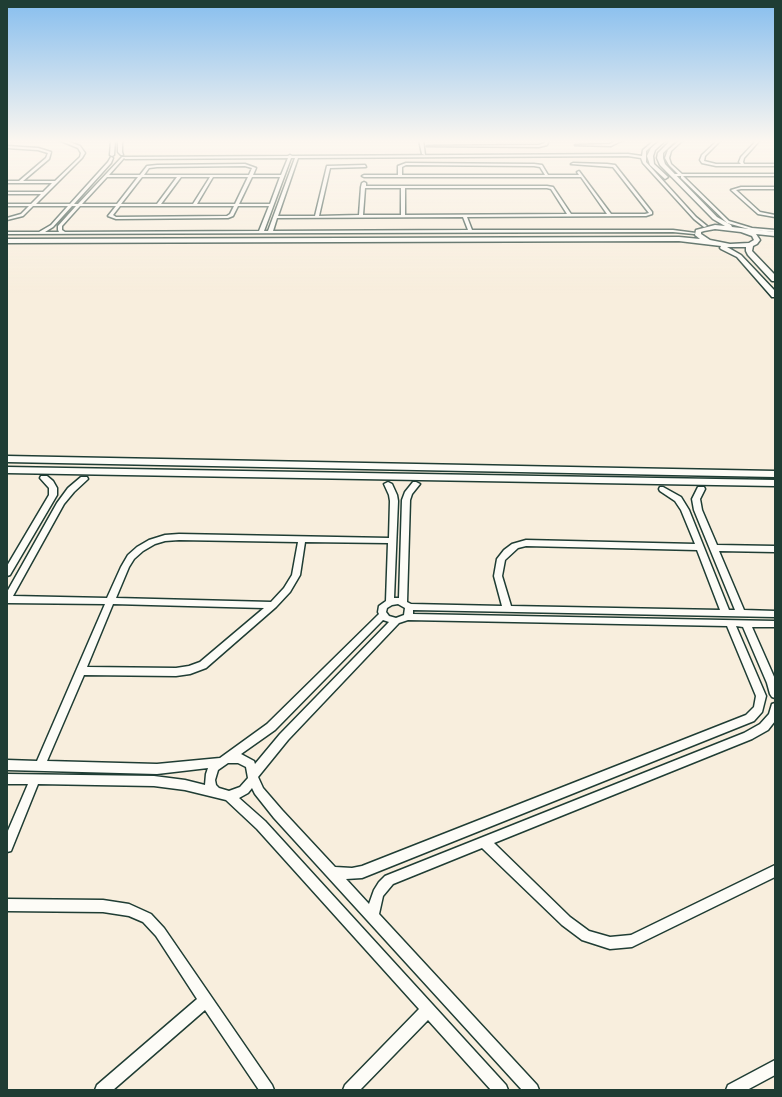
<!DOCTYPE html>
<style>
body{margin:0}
#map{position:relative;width:782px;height:1097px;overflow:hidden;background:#f8eedd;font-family:Pangolin,sans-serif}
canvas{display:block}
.frame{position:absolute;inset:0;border:8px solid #1f3d34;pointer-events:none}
</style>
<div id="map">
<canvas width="782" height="1097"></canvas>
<div class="frame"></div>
</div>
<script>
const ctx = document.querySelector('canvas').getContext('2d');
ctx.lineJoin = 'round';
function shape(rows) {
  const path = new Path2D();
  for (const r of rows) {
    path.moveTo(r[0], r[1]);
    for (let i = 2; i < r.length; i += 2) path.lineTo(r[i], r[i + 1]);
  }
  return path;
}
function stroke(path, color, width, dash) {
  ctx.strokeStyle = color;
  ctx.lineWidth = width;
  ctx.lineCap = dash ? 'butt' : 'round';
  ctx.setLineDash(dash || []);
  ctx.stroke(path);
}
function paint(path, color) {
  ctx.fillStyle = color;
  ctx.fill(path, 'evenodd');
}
const street = shape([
 [59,140,64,140,80,146,85,153,82,158,36,204,70,204,108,162,111,157,113,158,111,163,74,204,78,204,122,157,288,156,290,155,292,156,628,154,642,156,643,150,655,140,658,140,646,151,646,162,696,217,707,226,704,227,694,219,643,163,641,158,628,156,298,158,278,216,315,216,327,166,365,165,366,167,330,168,319,216,359,215,361,187,362,183,364,182,366,183,366,186,547,186,553,187,571,214,607,214,581,177,364,177,362,176,364,175,398,175,398,166,406,163,534,164,542,165,548,175,579,175,577,172,579,171,611,214,645,214,649,213,613,167,571,164,573,163,607,164,615,165,652,212,652,214,646,216,467,217,472,230,673,230,696,233,694,234,673,232,7,234,7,232,39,232,51,225,68,206,33,206,23,216,7,220,7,218,21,214,29,206,7,206,7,204,31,204,41,194,7,194,7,192,43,192,52,183,7,183,7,181,19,181,46,158,48,153,38,150,7,148,7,146,38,148,51,152,49,159,23,181,55,181,80,157,81,153,78,148,59,140],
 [124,158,125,159,288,158,281,175,253,175,256,168,245,164,157,165,147,166,140,175,109,175,124,158],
 [291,158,295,158,268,231,264,231,291,158],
 [406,165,534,166,540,167,545,175,402,175,402,167,406,165],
 [245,166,252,168,249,175,144,175,149,168,157,167,245,166],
 [107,177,138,177,117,204,82,204,107,177],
 [142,177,177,177,157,204,121,204,142,177],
 [181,177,210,177,193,204,161,204,181,177],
 [213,177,248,177,235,204,197,204,213,177],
 [252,177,280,177,270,204,239,204,252,177],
 [365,188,401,188,401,215,363,215,365,188],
 [405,188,547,188,551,189,567,214,405,215,405,188],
 [72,206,76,206,58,226,58,230,59,232,45,232,53,227,72,206],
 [80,206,116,206,108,216,116,219,228,218,233,216,238,206,269,206,259,231,65,232,62,230,62,226,80,206],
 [120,206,234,206,230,214,227,216,116,217,113,215,120,206],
 [463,217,468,230,273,231,277,218,463,217],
 [111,140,115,140,114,155,112,156,110,155,111,140],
 [118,140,122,140,122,152,123,155,121,155,118,152,118,140],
 [419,140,423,140,425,155,422,154,419,140],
 [546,140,549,140,547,145,539,147,427,146,539,145,545,143,546,140],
 [618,140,623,140,611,146,575,145,610,144,618,140],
 [680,140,683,140,671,151,669,158,671,164,682,174,775,174,775,176,683,176,729,221,752,228,775,230,775,232,752,230,727,223,681,178,681,176,671,176,671,174,678,174,669,165,665,158,668,150,680,140],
 [718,140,721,140,705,156,704,161,716,164,741,164,739,162,741,157,757,140,760,140,744,158,743,162,744,164,775,164,775,166,716,166,702,163,700,160,702,155,718,140],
 [741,187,775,187,775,189,741,189,736,190,760,212,775,215,775,217,758,214,731,190,741,187],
 [41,476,47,476,53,481,57,488,57,495,10,575,7,576,7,566,49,495,49,488,40,478,41,476],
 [81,477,87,477,88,479,74,492,64,504,13,596,107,598,121,567,128,555,137,547,149,540,165,535,179,534,389,538,390,501,389,495,384,484,388,482,392,484,397,495,398,501,394,598,399,598,402,500,405,492,413,482,416,482,420,484,412,494,410,500,407,602,411,604,502,606,494,576,497,559,504,550,512,544,526,540,695,544,681,510,675,501,660,491,659,489,660,487,663,487,681,497,689,510,729,610,735,610,694,510,692,499,698,487,704,487,705,489,700,499,702,510,717,545,775,546,775,552,719,551,744,610,775,611,775,617,413,610,413,614,775,621,775,627,752,627,775,679,775,698,772,697,770,694,767,683,743,627,736,626,766,696,762,712,754,721,362,878,346,879,369,904,374,890,379,882,385,876,744,733,760,724,769,714,772,704,775,703,775,721,768,730,752,739,494,843,570,917,589,931,610,937,631,935,775,865,775,877,636,945,632,947,610,949,582,940,562,925,482,848,393,884,383,896,379,914,537,1085,539,1090,522,1090,274,818,255,794,252,788,248,793,239,798,265,821,506,1085,508,1090,491,1090,428,1020,360,1090,343,1090,345,1085,419,1009,257,829,226,800,185,790,154,786,38,784,11,851,7,852,7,833,28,784,7,784,7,774,154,776,185,780,205,785,206,774,208,768,157,774,7,770,7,760,37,761,105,604,7,603,7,592,57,503,68,488,81,477],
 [179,540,298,542,292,575,284,588,271,602,116,598,129,567,134,559,143,551,155,544,165,541,179,540],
 [305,542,388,543,386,601,379,606,378,612,379,614,267,724,220,758,157,764,47,761,84,675,176,676,190,674,206,668,276,607,290,592,300,575,305,542],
 [526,546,697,550,720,610,511,606,502,576,505,560,518,548,526,546],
 [113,604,264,608,200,662,189,666,176,668,87,667,113,604],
 [398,604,405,608,404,615,396,618,389,616,386,612,387,608,392,605,398,604],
 [383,620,389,622,280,734,255,764,254,761,241,754,275,730,383,620],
 [408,620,727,626,756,696,754,707,746,715,362,866,352,868,335,867,282,810,263,788,258,777,288,740,399,623,408,620],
 [228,763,238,763,246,767,248,778,240,787,229,791,219,788,216,785,215,780,218,770,228,763],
 [7,899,103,900,129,904,151,914,164,928,272,1085,274,1090,259,1090,205,1010,113,1090,95,1090,97,1085,197,999,156,936,143,922,129,916,103,912,7,911,7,899],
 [775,1060,775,1075,747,1090,726,1090,728,1085,775,1060]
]);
const secondary = shape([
 [661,140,666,140,655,150,653,156,654,164,668,177,665,179,650,165,647,156,651,148,661,140],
 [671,140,676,140,663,153,663,158,665,164,717,217,731,225,732,227,775,232,775,236,756,234,760,240,757,244,753,246,752,251,775,275,775,281,772,281,748,255,746,251,746,247,727,247,741,255,775,291,775,297,772,297,737,257,721,249,720,248,721,246,679,241,7,243,7,239,679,237,700,239,695,235,696,230,715,225,725,226,713,219,660,165,657,158,658,153,671,140],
 [715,229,741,232,752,236,754,240,749,243,730,244,710,240,701,234,701,232,704,231,715,229],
 [7,456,775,471,775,477,7,462,7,456],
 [7,467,775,480,775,486,7,473,7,467]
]);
stroke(street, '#1f3d34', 3);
stroke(secondary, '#1f3d34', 3);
paint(street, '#fdfcf7');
paint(secondary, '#fdfcf7');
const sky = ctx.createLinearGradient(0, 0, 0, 294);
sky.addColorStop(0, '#87beee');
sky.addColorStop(0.48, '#fcf7f0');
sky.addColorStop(1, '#fcf7f000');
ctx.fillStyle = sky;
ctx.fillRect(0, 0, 782, 294);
</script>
